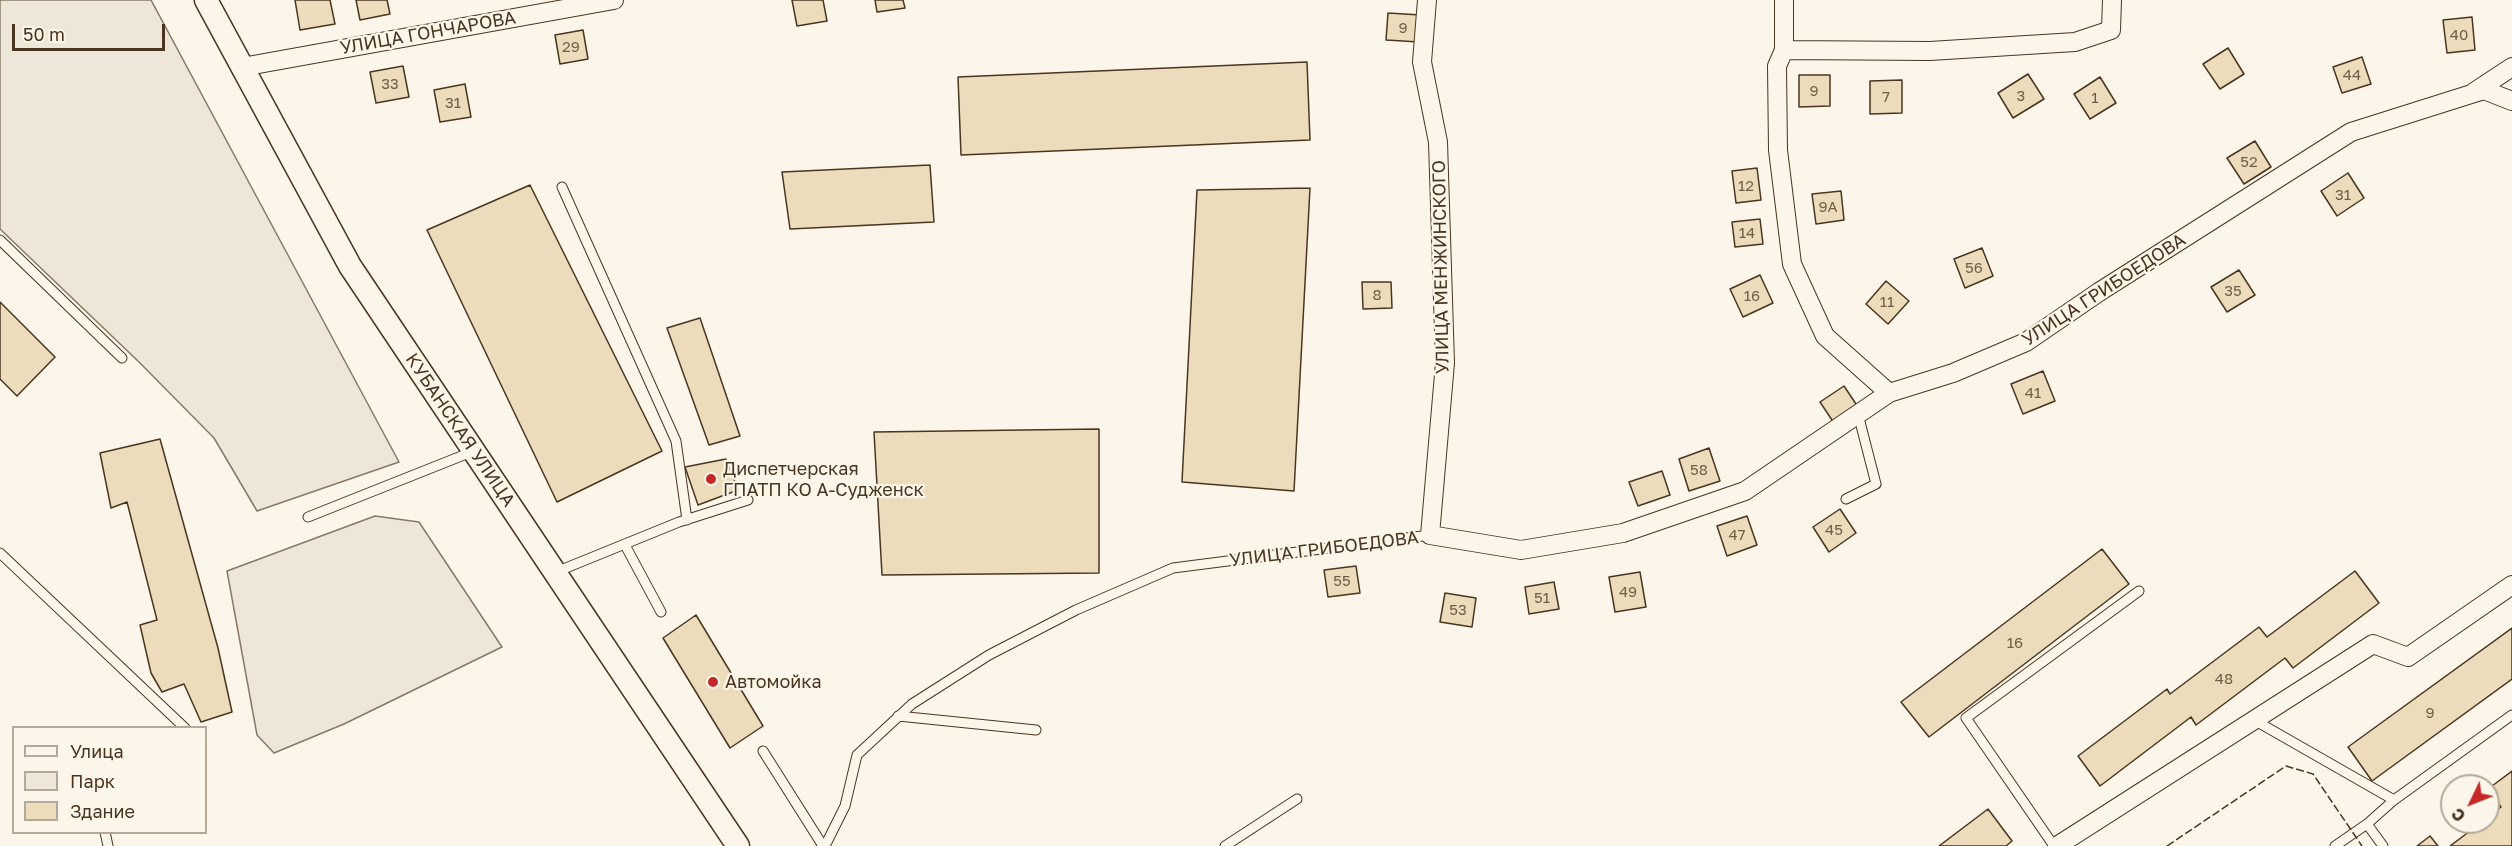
<!DOCTYPE html>
<meta charset="utf-8">
<style>
body{margin:0}
#map{position:relative;width:2512px;height:846px;overflow:hidden;background:#fbf6e9;font-family:"Golos Text",sans-serif}
canvas{display:block}
.legend{position:absolute;left:12px;top:726px;width:195px;height:108px;box-sizing:border-box;background:#fbf6e9;border:2px solid #b4a999;margin:0;padding:8px 10px;list-style:none;font-size:18px;color:#4a3520}
.legend li{display:flex;align-items:center;gap:12px;height:30px}
.legend b{width:30px;border:2px solid #b4a999}
.north{position:absolute;left:2440px;top:774px;width:60px;height:60px;box-sizing:border-box;background:#fbf6e9;border:2px solid #b4a999;border-radius:50%;rotate:227deg;font-size:16px;font-weight:700;line-height:24px;text-align:center;color:#4a3520}
.north::after{content:'';display:block;margin:auto;width:21px;height:27px;background:#c62828;clip-path:polygon(50% 0,100% 100%,50% 72%,0 100%)}
.scale{position:absolute;left:12px;top:24px;width:153px;height:27px;box-sizing:border-box;border:3px solid #4a3520;border-top:0;padding-left:8px;font-size:18px;line-height:21px;white-space:nowrap;color:#4a3520;-webkit-text-stroke:4px #fbf6e9;paint-order:stroke}
</style>
<div id="map">
<canvas width="2512" height="846"></canvas>
<ul class="legend">
<li><b style="height:8px;background:#fbf6e9"></b>Улица</li>
<li><b style="height:16px;background:#ede6d9"></b>Парк</li>
<li><b style="height:16px;background:#ecdcbc"></b>Здание</li>
</ul>
<div class="north">С</div>
<div class="scale">50 m</div>
</div>
<script>
const ctx = document.querySelector('canvas').getContext('2d');
ctx.lineJoin = 'round';
function paint(path, color) {
  ctx.fillStyle = color;
  ctx.fill(path, 'evenodd');
}
function shape(rows) {
  const path = new Path2D();
  for (const r of rows) {
    path.moveTo(r[0], r[1]);
    for (let i = 2; i < r.length; i += 2) path.lineTo(r[i], r[i + 1]);
  }
  return path;
}
function stroke(path, color, width, dash) {
  ctx.strokeStyle = color;
  ctx.lineWidth = width;
  ctx.lineCap = dash ? 'butt' : 'round';
  ctx.setLineDash(dash || []);
  ctx.stroke(path);
}
function label(font, color, halo, rows, align = 'center') {
  ctx.font = font + ' "Golos Text",sans-serif';
  ctx.lineWidth = 4.5;
  ctx.setLineDash([]);
  ctx.textBaseline = 'middle';
  ctx.strokeStyle = halo;
  ctx.fillStyle = color;
  for (const [text, x, y, turn = 0] of rows) {
    ctx.save();
    ctx.translate(x, y);
    ctx.rotate((+turn || 0) * Math.PI / 180);
    ctx.textAlign = isNaN(turn) ? turn : align;
    if (halo) ctx.strokeText(text, 0, 0);
    ctx.fillText(text, 0, 0);
    ctx.restore();
  }
}
const green = shape([
 [0,0,151,0,399,462,257,511,214,438,139,362,0,229,0,0],
 [375,516,419,522,502,647,344,724,274,753,257,735,227,571,375,516]
]);
paint(green, '#ede6d9');
stroke(green, '#887966', 1.5);
const building = shape([
 [295,0,330,0,335,24,300,30,295,0],
 [356,0,387,0,390,14,360,20,356,0],
 [792,0,823,0,827,21,797,26,792,0],
 [875,0,903,0,905,8,877,12,875,0],
 [1388,13,1421,15,1419,42,1386,40,1388,13],
 [2472,17,2475,50,2447,53,2443,20,2472,17],
 [583,30,588,59,560,64,555,35,583,30],
 [2228,48,2244,74,2220,89,2203,64,2228,48],
 [2362,57,2371,84,2342,93,2333,67,2362,57],
 [1307,62,1310,140,961,155,958,77,1307,62],
 [403,66,409,97,376,103,370,72,403,66],
 [2028,74,2044,99,2013,118,1998,93,2028,74],
 [1799,75,1830,75,1830,106,1799,107,1799,75],
 [2100,77,2116,103,2090,119,2074,94,2100,77],
 [1902,80,1902,113,1870,114,1870,81,1902,80],
 [465,84,471,117,440,122,434,90,465,84],
 [2255,141,2271,167,2244,184,2227,158,2255,141],
 [930,165,934,222,790,229,782,172,930,165],
 [1757,168,1761,200,1736,203,1732,171,1757,168],
 [2348,173,2364,198,2337,216,2321,191,2348,173],
 [530,185,662,451,557,502,427,230,530,185],
 [1310,188,1294,491,1182,482,1197,190,1310,188],
 [1841,191,1844,220,1816,224,1812,194,1841,191],
 [1760,219,1763,244,1735,247,1732,222,1760,219],
 [1982,248,1993,276,1965,288,1954,259,1982,248],
 [2239,270,2255,295,2227,312,2211,287,2239,270],
 [1760,275,1773,303,1743,317,1730,289,1760,275],
 [1886,281,1909,301,1888,324,1866,304,1886,281],
 [1362,282,1391,282,1392,308,1363,309,1362,282],
 [0,302,55,357,17,396,0,379,0,302],
 [700,318,740,436,709,445,667,328,700,318],
 [2043,371,2055,401,2023,414,2011,384,2043,371],
 [1844,386,1860,410,1836,426,1820,402,1844,386],
 [1099,429,1099,573,882,575,874,432,1099,429],
 [160,439,218,648,232,712,201,722,184,684,162,692,151,673,140,625,157,620,127,502,111,508,100,453,160,439],
 [1709,448,1720,481,1689,491,1679,459,1709,448],
 [726,459,738,490,698,505,685,467,726,459],
 [1662,471,1670,495,1638,506,1629,482,1662,471],
 [1840,509,1856,533,1829,552,1813,527,1840,509],
 [1747,516,1757,545,1727,556,1717,526,1747,516],
 [2102,549,2129,584,1929,737,1901,702,2102,549],
 [1356,566,1360,593,1328,597,1324,570,1356,566],
 [2355,571,2379,603,2293,668,2285,658,2196,725,2191,717,2100,786,2078,756,2167,689,2170,694,2259,627,2267,637,2355,571],
 [1640,572,1646,607,1615,612,1609,577,1640,572],
 [1554,582,1559,609,1529,614,1525,587,1554,582],
 [1445,593,1476,598,1472,627,1440,622,1445,593],
 [696,615,763,726,730,748,663,638,696,615],
 [2512,628,2512,679,2372,781,2348,747,2512,628],
 [2512,771,2512,846,2450,846,2482,822,2488,822,2488,817,2501,807,2488,789,2512,771],
 [1988,809,2012,841,2006,846,1939,846,1988,809],
 [2430,836,2438,846,2417,846,2430,836]
]);
paint(building, '#ecdcbc');
stroke(building, '#4a3520', 1.5);
const service = shape([
 [562,187,676,441,687,520],
 [0,240,122,358],
 [1846,499,1876,484,1858,414],
 [308,517,474,451],
 [625,545,661,612],
 [0,553,185,728],
 [556,572,679,522,748,500],
 [898,716,1036,730],
 [2254,720,2394,800,2512,715],
 [763,751,823,846],
 [105,832,108,846],
 [825,846,845,806,857,755,912,704,989,655,1076,610,1173,568,1430,535],
 [1225,846,1297,799],
 [2054,846,1966,718,2139,591],
 [2335,846,2367,824],
 [2383,846,2367,824,2394,800]
]);
const minor = shape([
 [1427,0,1422,62,1438,142,1445,363,1430,535,1521,550,1623,533,1745,491,1889,393,1953,373,2026,342,2099,292,2351,132,2484,90,2512,101],
 [1784,0,1784,50],
 [242,67,614,0],
 [2474,92,2512,67],
 [1889,393,1825,336,1792,264,1778,150,1777,66,1784,50,1930,51,2075,42,2111,30,2112,0],
 [2057,846,2373,644,2408,657,2512,585]
]);
const tertiary = shape([
 [206,0,350,266,738,846]
]);
stroke(service, '#4a3520', 11);
stroke(minor, '#4a3520', 20);
stroke(tertiary, '#4a3520', 25);
stroke(service, '#fbf6e9', 9);
stroke(minor, '#fbf6e9', 18);
stroke(tertiary, '#fbf6e9', 22);
stroke(shape([
 [2167,846,2286,766,2313,774,2362,846]
]), '#4a3520', 1.5, [8, 3]);
for (const [x, y, r, color] of [
 [711,479,6,"#c62828"],
 [713,682,6,"#c62828"]
]) {
  const dot = new Path2D();
  dot.arc(x, y, r, 0, 2 * Math.PI);
  ctx.fillStyle = color;
  ctx.fill(dot);
  stroke(dot, '#fbf6e9', 2);
}
label('15px', '#725f47', null, [
 ["9",1403,28],
 ["40",2459,35],
 ["29",571,47],
 ["44",2352,75],
 ["33",390,84],
 ["9",1814,91],
 ["3",2021,96],
 ["7",1886,97],
 ["1",2095,98],
 ["31",453,103],
 ["52",2249,162],
 ["12",1746,186],
 ["31",2343,195],
 ["9А",1828,207],
 ["14",1747,233],
 ["56",1974,268],
 ["35",2233,291],
 ["8",1377,295],
 ["16",1752,296],
 ["11",1887,302],
 ["41",2033,393],
 ["58",1699,470],
 ["45",1834,530],
 ["47",1737,535],
 ["55",1342,581],
 ["49",1628,592],
 ["51",1542,598],
 ["53",1458,610],
 ["16",2015,643],
 ["48",2224,679],
 ["9",2430,713]
]);
label('18px', '#4a3520', '#fbf6e9', [
 ["УЛИЦА ГОНЧАРОВА",428,33,-10],
 ["УЛИЦА МЕНЖИНСКОГО",1441,267,-91],
 ["УЛИЦА ГРИБОЕДОВА",2104,290,-33],
 ["КУБАНСКАЯ УЛИЦА",460,430,56],
 ["УЛИЦА ГРИБОЕДОВА",1324,549,-7]
]);
label('18px', '#4a3520', '#fbf6e9', [
 ["Диспетчерская",723,469],
 ["ГПАТП КО А-Судженск",723,490],
 ["Автомойка",725,682]
], 'left');
</script>
